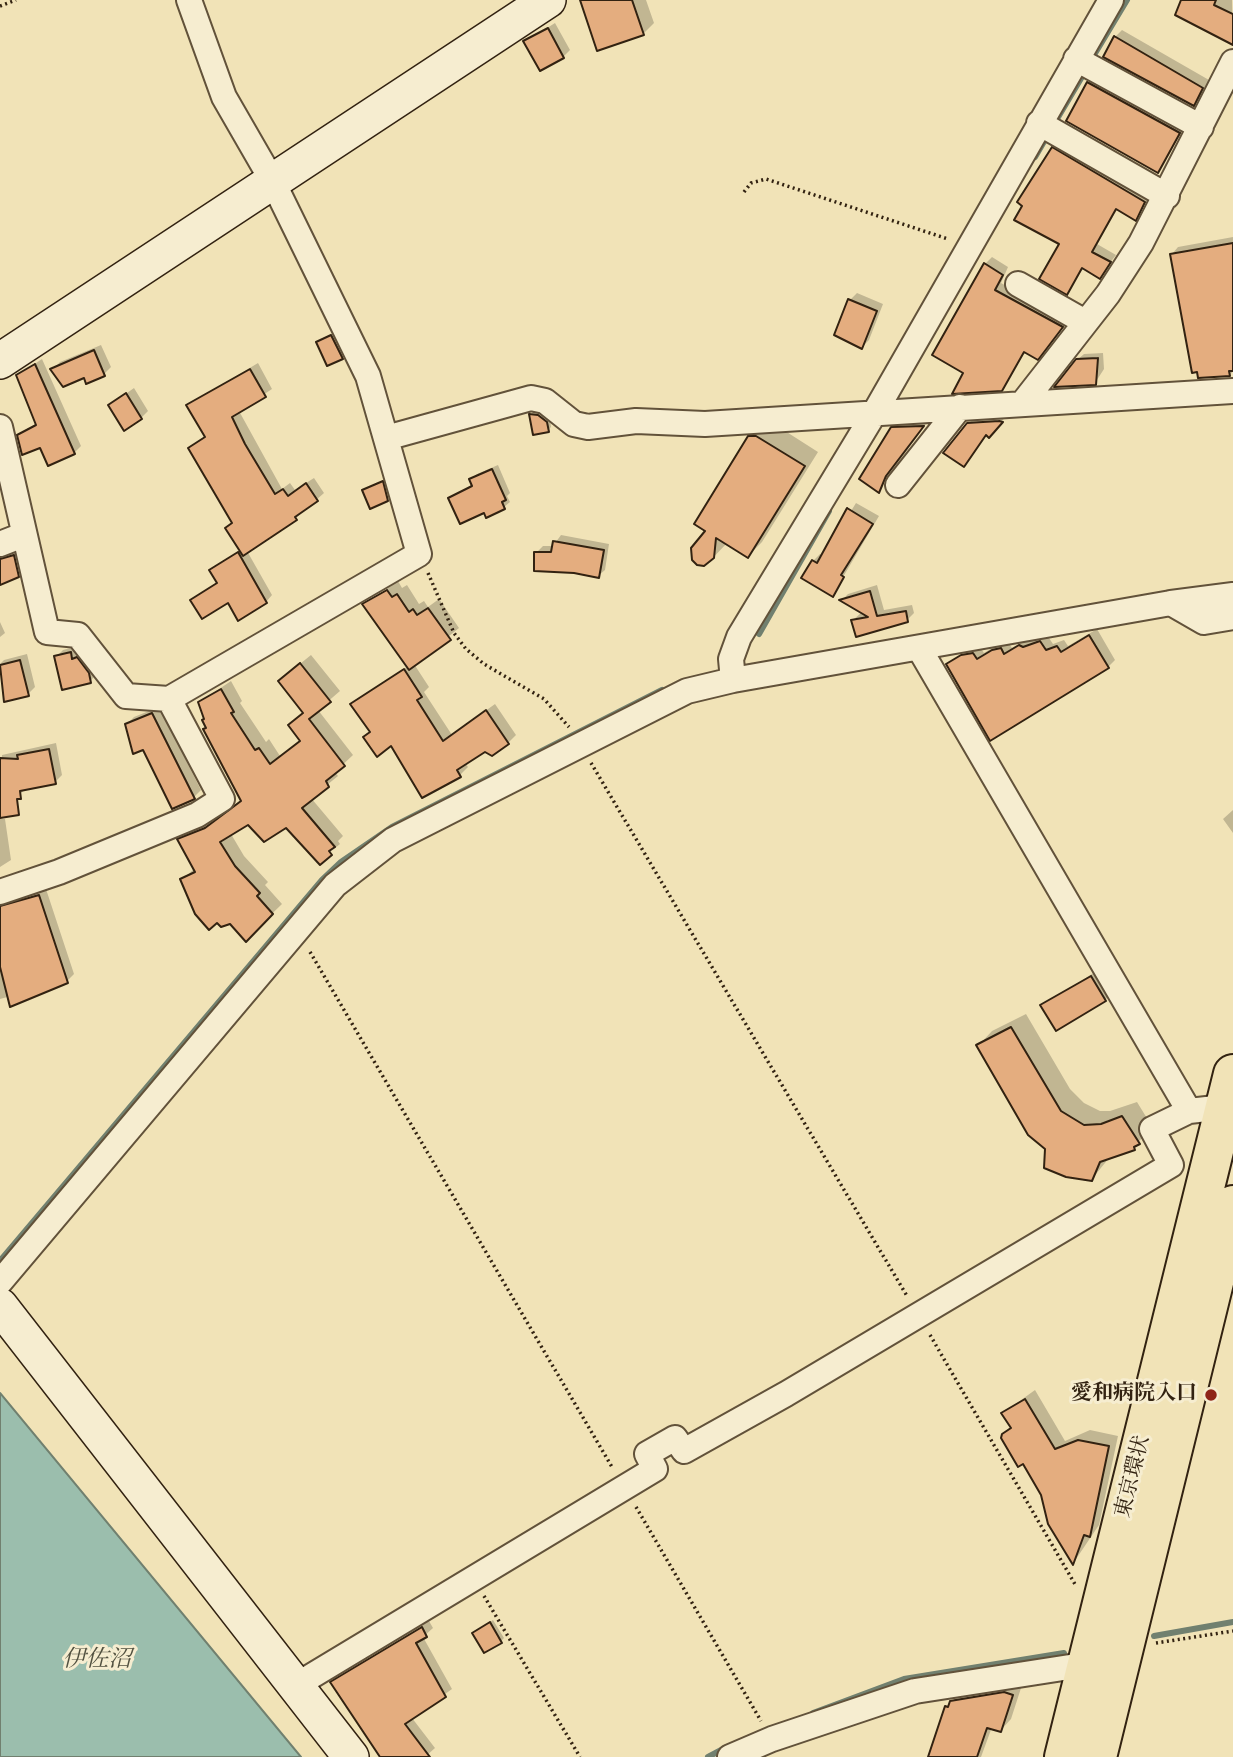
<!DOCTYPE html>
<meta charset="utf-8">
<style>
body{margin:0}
canvas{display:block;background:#f1e3b7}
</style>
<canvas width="1233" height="1757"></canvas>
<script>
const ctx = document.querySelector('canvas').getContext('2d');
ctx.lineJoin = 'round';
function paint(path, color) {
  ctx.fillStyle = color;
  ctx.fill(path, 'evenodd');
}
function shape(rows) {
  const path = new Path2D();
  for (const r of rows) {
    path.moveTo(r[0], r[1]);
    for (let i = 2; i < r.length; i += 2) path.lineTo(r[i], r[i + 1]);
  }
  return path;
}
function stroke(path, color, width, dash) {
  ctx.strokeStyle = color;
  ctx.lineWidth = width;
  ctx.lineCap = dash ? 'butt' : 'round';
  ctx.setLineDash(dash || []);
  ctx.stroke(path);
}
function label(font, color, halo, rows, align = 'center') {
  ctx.font = font + ' "IM FELL English","Noto Serif JP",serif';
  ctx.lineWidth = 6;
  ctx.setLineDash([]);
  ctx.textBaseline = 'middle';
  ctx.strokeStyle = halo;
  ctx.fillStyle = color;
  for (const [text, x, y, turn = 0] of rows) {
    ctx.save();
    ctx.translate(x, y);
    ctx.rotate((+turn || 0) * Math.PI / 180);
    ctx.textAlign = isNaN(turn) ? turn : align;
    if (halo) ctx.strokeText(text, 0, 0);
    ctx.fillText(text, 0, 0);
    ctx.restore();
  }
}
const water = shape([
 [0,1393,301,1757,0,1757,0,1393]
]);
paint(water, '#9bbead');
stroke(water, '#71806f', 2);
paint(shape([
 [582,0,646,0,654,23,643,34],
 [1183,0,1232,0,1233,38],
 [555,23,570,50,563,57,525,42],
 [1122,30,1209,80,1201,97,1194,104,1115,37],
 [1095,76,1186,126,1157,171,1089,83],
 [1060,142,1151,195,1135,219,1118,208,1097,244,1116,255,1100,276,1084,267,1067,293,1053,149],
 [1233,237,1233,371,1230,375,1200,376,1172,254,1178,247],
 [992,257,1008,267,1001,283,1068,320,1044,351,1026,351,1001,389,966,373,985,264],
 [857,293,883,304,869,340,862,347,850,300],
 [339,329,349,350,342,357,318,343],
 [101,345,111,367,104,374,85,375,53,369,60,362],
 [1103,353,1104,369,1095,383,1077,360,1084,354],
 [42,359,81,446,74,453,41,445,19,435,37,423,18,375],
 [258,363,272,389,239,411,282,489,290,483,295,490,314,478,324,493,296,518,247,551,272,595,266,602,192,600,218,582,211,571,241,550,233,522,190,448,206,436,188,405],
 [134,388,148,411,141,418,110,405],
 [533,412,542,412,550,418,551,427,548,430,531,415],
 [975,417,1006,417,987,434,964,465,968,424],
 [899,421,928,421,879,490,892,428],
 [771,422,818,452,762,542,748,556,727,543,709,562,708,531,749,437,764,423],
 [498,465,510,493,507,496,510,502,504,507,485,511,450,498,473,484,471,480,477,474],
 [386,479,391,497,387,500,364,490],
 [856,503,879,516,833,594,813,561,820,554,823,556],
 [561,535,609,544,605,570,598,576,536,553,543,546,553,546],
 [22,547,27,567,18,576,0,583,0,552],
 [398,581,402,588,407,585,419,604,424,601,428,607,439,599,459,628,414,664,429,687,424,692,452,735,495,704,516,735,508,743,485,750,465,763,468,767,460,775,392,744,371,731,352,705,408,666,365,604],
 [877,585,884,610,912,605,914,613,907,620,853,620,862,612,842,600,848,594],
 [0,622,5,633,0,637],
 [1097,629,1115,660,1108,667,948,665,970,649,980,647,984,653,1000,643,1008,642,1012,648,1027,639,1031,641,1047,635,1053,644,1064,640,1068,646],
 [78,646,97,674,90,681,56,657,63,650],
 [27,654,35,687,28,694,5,700,0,664,4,660],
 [311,655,340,691,318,710,353,755,335,772,338,776,311,798,343,836,338,841,340,844,317,863,287,825,248,822,231,834,244,856,268,882,265,885,282,904,246,939,183,879,195,868,179,840,189,830,217,818,242,799,200,702,231,681,242,701,240,703,266,742,269,739,280,756,301,739,304,712,290,672],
 [159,707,201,790,194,797,144,748,127,724,134,717],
 [56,743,62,775,55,782,27,788,20,794,0,795,2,755],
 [1233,810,1233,833,1223,819],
 [0,819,5,819,11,860,0,867],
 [46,889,74,974,67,981,0,999,0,902],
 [1098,970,1112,993,1105,1000,1043,1006],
 [1026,1014,1070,1089,1084,1103,1100,1111,1110,1111,1137,1102,1153,1128,1138,1142,1109,1158,1092,1179,1047,1148,978,1046,992,1031],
 [1035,1390,1065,1441,1090,1430,1118,1436,1099,1525,1074,1562,1043,1494,1003,1434,1011,1426,1003,1413],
 [493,1620,504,1638,501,1641,478,1630],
 [429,1621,433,1628,423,1637,452,1689,412,1718,435,1748,425,1757,382,1757,332,1682],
 [1022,1685,1011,1719,1001,1730,992,1727,981,1757,930,1757,946,1707,963,1691]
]), '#0003');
stroke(shape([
 [1091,60,1127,0],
 [1054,124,1086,70],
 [1035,157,1049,133],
 [759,634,829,511],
 [0,1261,322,880,341,862,392,827,662,690],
 [1154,1636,1233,1622],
 [813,1713,904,1679,1064,1653],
 [708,1757,725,1748]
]), '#71806f', 6);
const building = shape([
 [580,0,632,0,644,35,597,51,580,0],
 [1181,0,1216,0,1214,5,1233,14,1233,45,1175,15,1181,0],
 [548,28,564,58,540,71,523,41,548,28],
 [1114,36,1203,88,1194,106,1103,57,1114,36],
 [1087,82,1180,133,1158,173,1066,121,1087,82],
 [1052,147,1145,202,1136,221,1116,209,1092,252,1111,262,1100,279,1082,268,1067,295,1039,279,1059,244,1014,220,1022,206,1017,202,1052,147],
 [1233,243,1233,371,1229,371,1230,376,1198,378,1197,372,1192,373,1170,254,1233,243],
 [984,263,1003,275,995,290,1063,327,1038,360,1024,352,1002,391,952,394,963,373,932,355,984,263],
 [848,299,877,311,862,349,834,335,848,299],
 [331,335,343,359,327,366,316,342,331,335],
 [94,350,105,376,86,384,84,378,63,387,50,369,94,350],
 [1098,358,1096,385,1054,387,1076,359,1098,358],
 [35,364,75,454,48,466,40,448,22,455,17,435,36,425,16,375,35,364],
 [250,369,266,397,232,417,245,444,275,494,283,489,288,496,306,483,318,501,295,517,297,520,243,556,225,528,232,523,188,448,205,437,186,405,250,369],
 [126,393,142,419,124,431,108,405,126,393],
 [529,414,538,415,547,422,549,432,533,435,529,414],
 [999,421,1003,422,989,438,986,435,964,467,943,453,967,423,999,421],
 [924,426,886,476,879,493,859,479,891,427,924,426],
 [748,436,756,436,805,466,748,558,716,538,714,558,704,566,697,565,692,560,691,548,705,531,694,524,748,436],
 [492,469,506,500,502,502,505,509,486,518,484,513,460,524,448,498,472,486,469,479,492,469],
 [383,481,388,501,370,509,362,490,383,481],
 [847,508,873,524,841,575,844,577,833,597,801,578,812,560,817,563,847,508],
 [553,541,604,550,599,578,574,573,534,571,534,552,551,552,553,541],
 [238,552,267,603,238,621,228,603,202,619,190,600,217,583,209,570,238,552],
 [14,555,19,577,0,585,0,559,14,555],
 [387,590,392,597,397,594,409,612,413,609,417,615,428,608,451,640,409,670,362,604,387,590],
 [870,591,877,616,906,611,908,622,856,637,851,620,868,617,839,600,870,591],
 [1089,635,1109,668,990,741,946,664,961,655,973,653,977,659,992,650,1001,648,1004,654,1019,645,1023,647,1040,641,1046,650,1057,646,1061,652,1089,635],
 [71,652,72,659,77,657,89,673,91,683,62,690,54,656,71,652],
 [20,660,29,696,4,702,0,665,20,660],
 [300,663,331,702,309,719,345,766,326,781,329,787,302,808,335,847,329,851,332,855,320,865,286,828,264,842,248,825,220,842,235,866,260,893,257,896,273,914,246,942,230,924,221,927,217,923,209,930,195,914,180,879,195,872,177,839,205,828,241,801,203,729,206,728,202,720,204,719,198,702,221,689,234,712,231,713,255,750,259,748,270,764,300,741,288,725,303,713,278,681,300,663],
 [404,669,422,697,417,700,443,741,486,710,509,744,492,756,485,752,457,770,461,777,422,798,391,746,377,757,363,737,370,732,350,704,404,669],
 [152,713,195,799,172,809,143,750,133,754,125,724,152,713],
 [49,749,56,784,20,791,21,799,17,799,19,815,0,818,0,758,18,759,17,755,49,749],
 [39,895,68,983,10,1007,0,967,0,906,39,895],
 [1091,976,1106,1001,1056,1031,1040,1005,1091,976],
 [1011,1027,1061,1111,1084,1125,1101,1124,1122,1116,1140,1144,1134,1147,1135,1150,1100,1162,1092,1181,1066,1177,1044,1168,1045,1149,1028,1135,976,1045,1011,1027],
 [1025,1399,1055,1449,1078,1440,1109,1446,1090,1537,1084,1535,1073,1565,1048,1524,1041,1495,1023,1464,1018,1467,1001,1438,1002,1434,1011,1428,1001,1413,1025,1399],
 [490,1622,502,1643,484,1653,472,1633,490,1622],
 [422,1627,427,1637,416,1643,446,1697,405,1724,430,1757,380,1757,330,1682,422,1627],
 [1004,1692,1013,1695,1001,1732,987,1728,977,1757,928,1757,945,1706,948,1707,950,1701,1004,1692]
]);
paint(building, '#e4ad7f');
stroke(building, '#322211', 2);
const street = shape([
 [1076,59,1201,127],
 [1039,123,1167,196],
 [1018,284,1085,322],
 [1022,404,1108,294,1141,243,1233,62],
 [0,427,47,632,78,635,126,696,169,699,419,554,368,376,273,182,224,97,189,0],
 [386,438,531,398,545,401,574,424,588,427,636,421,705,424,1233,391],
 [898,485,960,407],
 [0,544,23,535],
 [1171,603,1233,595],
 [919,648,1189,1111],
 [733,680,731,659,739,637,875,412,1111,0],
 [0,892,59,872,197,815,222,799,169,699],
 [0,1282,335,885,393,840,687,691,733,680,1171,603,1204,622,1233,617],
 [295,1686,655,1469,647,1454,675,1438,684,1451,786,1394,1171,1165,1152,1129,1189,1111,1224,1107],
 [730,1757,772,1739,915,1691,1089,1664]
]);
const secondary = shape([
 [0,361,548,0],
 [0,1306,351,1757]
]);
const highway = shape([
 [1064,1757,1233,1074],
 [1097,1757,1233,1205]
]);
stroke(street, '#62523a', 28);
stroke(secondary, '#322211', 38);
stroke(highway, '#322211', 42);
stroke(shape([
 [0,6,16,0],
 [744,192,751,183,766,179,948,239],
 [428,573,454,633,466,649,484,664,544,699,569,727],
 [591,763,907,1296],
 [310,952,612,1467],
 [930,1335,1076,1586],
 [636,1507,761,1721],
 [484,1596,580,1757],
 [1156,1643,1233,1631]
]), '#322211', 3.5, [2, 3.5]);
stroke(street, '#f6edd0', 24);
stroke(secondary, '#f6edd0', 35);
stroke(highway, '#f1e3b7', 38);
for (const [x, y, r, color] of [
 [1211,1395,7,"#8f2418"]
]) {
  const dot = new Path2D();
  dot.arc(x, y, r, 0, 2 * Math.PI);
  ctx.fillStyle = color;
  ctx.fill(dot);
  stroke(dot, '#f6edd0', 2.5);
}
label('bold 21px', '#322211', '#f6edd0', [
 ["愛和病院入口",1197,1395]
], 'right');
label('21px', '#322211', '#f6edd0', [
 ["東京環状",1134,1477,-76]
]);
label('italic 23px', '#525140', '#f6edd0', [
 ["伊佐沼",97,1661]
]);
</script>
